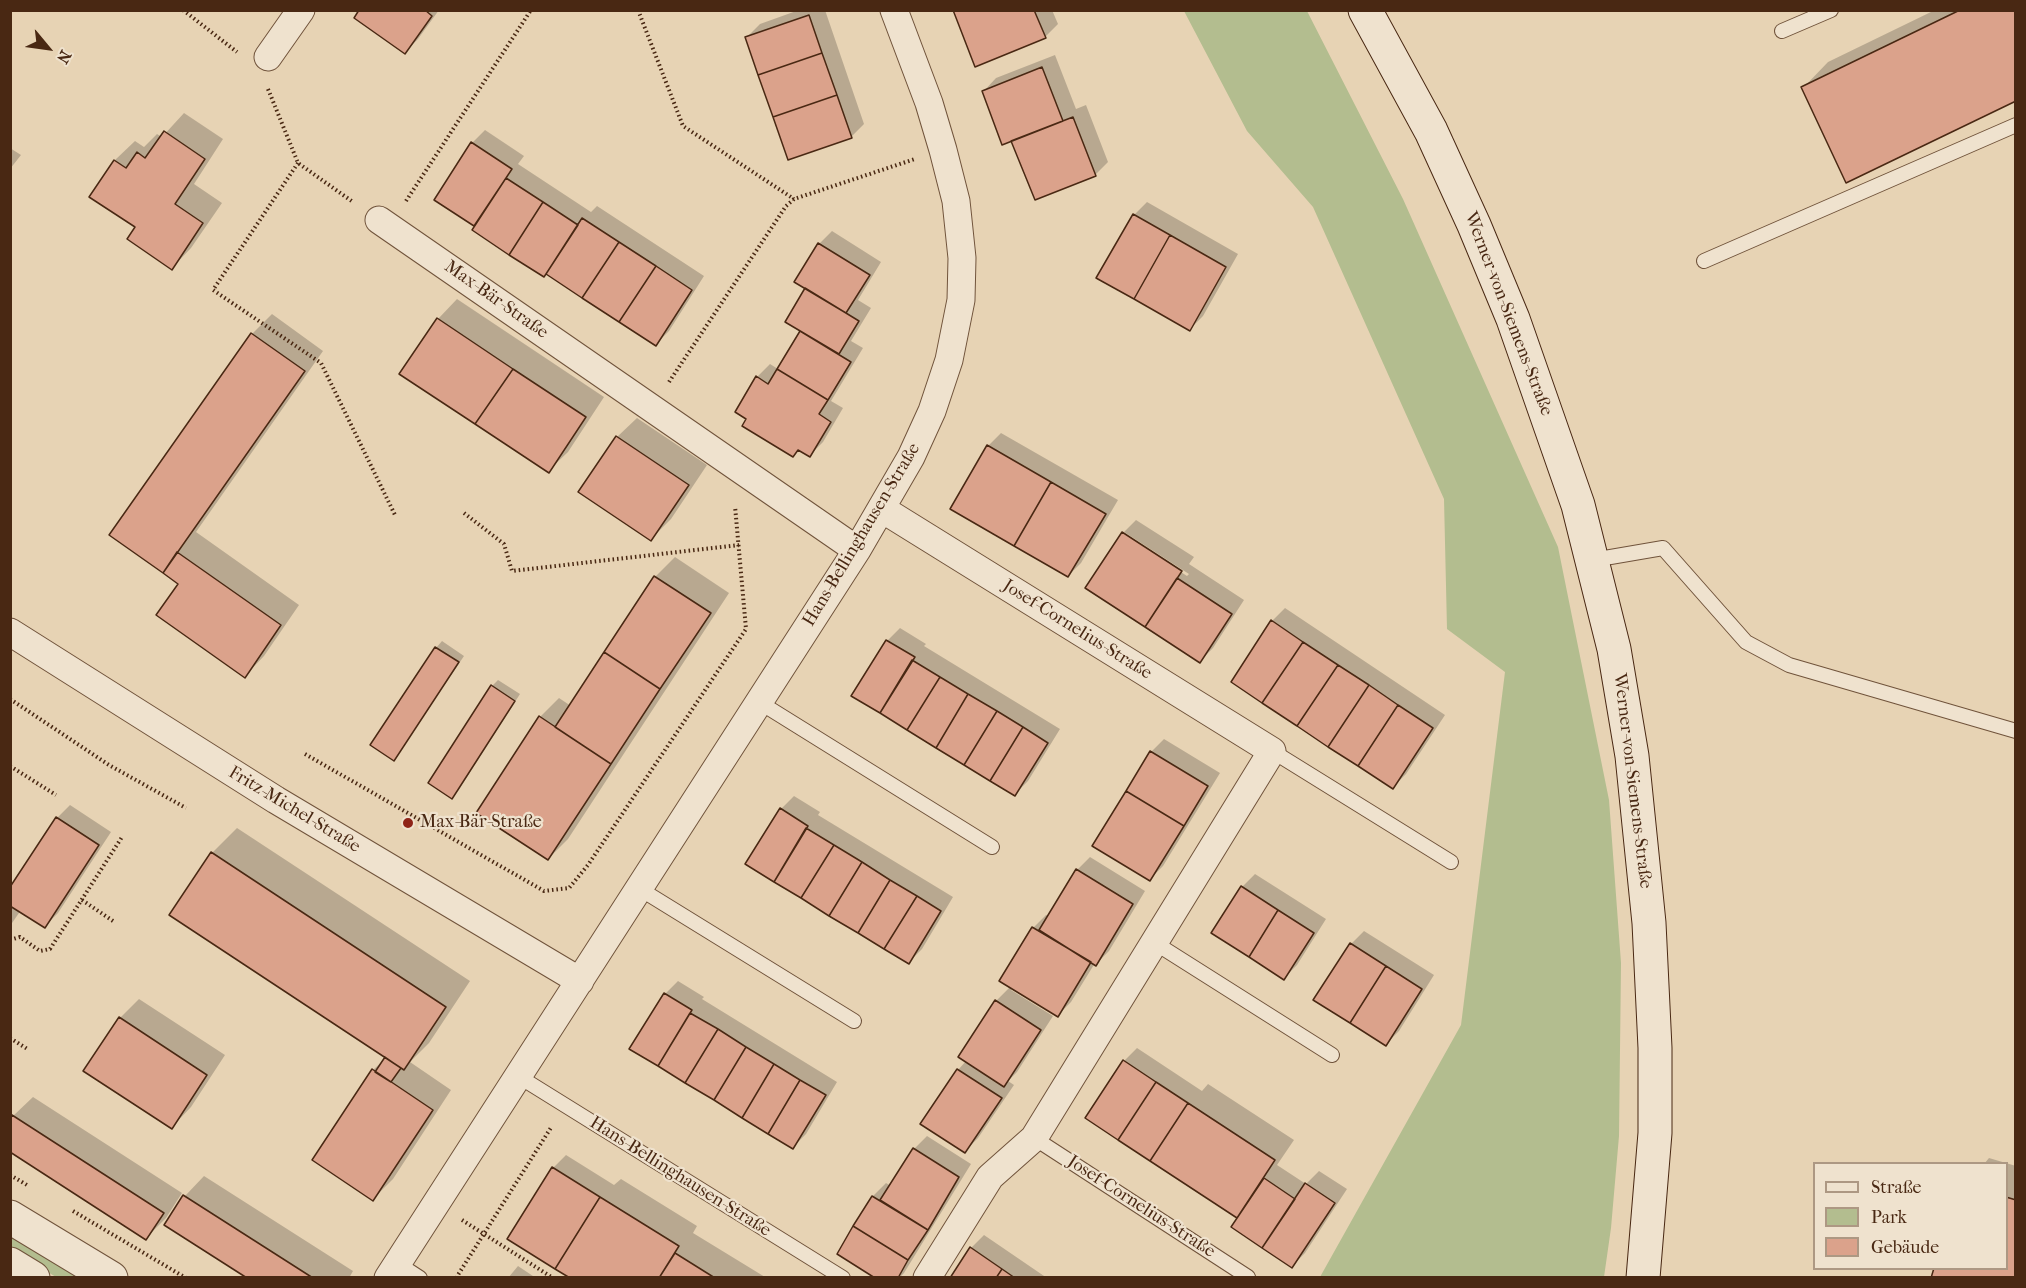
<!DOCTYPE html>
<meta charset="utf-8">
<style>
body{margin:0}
#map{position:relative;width:2026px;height:1288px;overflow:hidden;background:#e7d3b4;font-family:"IM FELL French Canon",serif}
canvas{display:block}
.frame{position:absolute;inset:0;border:12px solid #492813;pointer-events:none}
.legend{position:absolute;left:1813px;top:1162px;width:195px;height:108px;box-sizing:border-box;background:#efe2ce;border:2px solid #ad9883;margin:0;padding:8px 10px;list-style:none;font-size:18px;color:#492813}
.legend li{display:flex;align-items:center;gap:12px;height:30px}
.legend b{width:30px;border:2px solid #ad9883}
.north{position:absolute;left:18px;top:18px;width:60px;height:60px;-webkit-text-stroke:4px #efe2ce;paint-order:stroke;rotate:119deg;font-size:16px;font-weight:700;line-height:24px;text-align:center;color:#492813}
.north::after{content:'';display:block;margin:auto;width:21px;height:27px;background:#492813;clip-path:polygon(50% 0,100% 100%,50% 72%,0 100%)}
</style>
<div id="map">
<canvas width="2026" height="1288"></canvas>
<div class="frame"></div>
<ul class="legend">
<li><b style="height:8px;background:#efe2ce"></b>Straße</li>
<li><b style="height:16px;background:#b3bd8f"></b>Park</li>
<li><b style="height:16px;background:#dba28b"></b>Gebäude</li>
</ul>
<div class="north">N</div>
</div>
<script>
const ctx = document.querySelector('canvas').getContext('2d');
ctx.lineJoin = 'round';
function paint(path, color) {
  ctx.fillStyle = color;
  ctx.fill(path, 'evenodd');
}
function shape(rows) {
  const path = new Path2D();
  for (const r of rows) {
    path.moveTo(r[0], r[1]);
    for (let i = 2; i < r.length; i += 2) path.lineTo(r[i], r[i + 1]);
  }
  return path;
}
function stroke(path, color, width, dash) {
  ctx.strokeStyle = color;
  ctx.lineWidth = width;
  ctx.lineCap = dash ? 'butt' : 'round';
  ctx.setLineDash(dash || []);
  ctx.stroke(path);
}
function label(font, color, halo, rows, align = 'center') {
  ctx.font = font + ' "IM FELL French Canon",serif';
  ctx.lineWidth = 4.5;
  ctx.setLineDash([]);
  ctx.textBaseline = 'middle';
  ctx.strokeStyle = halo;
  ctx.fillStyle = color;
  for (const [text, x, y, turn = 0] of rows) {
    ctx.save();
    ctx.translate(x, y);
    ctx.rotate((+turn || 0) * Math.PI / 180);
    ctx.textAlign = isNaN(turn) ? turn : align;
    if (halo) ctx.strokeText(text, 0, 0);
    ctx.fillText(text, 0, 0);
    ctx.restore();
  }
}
paint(shape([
 [1184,11,1307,11,1403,199,1558,547,1609,800,1621,963,1619,1136,1611,1228,1604,1277,1320,1277,1461,1025,1505,672,1447,629,1444,499,1313,207,1247,131],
 [10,1227,93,1277,56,1277,11,1250]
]), '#b3bd8f');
paint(shape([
 [361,10,439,10,418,39,405,52],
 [799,10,825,10,864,124,851,137,747,37,760,24],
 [955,10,1052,10,1058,24,1045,37],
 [1935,10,2016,10,1803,88,1828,62],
 [1055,55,1076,109,1086,105,1108,162,1095,175,1012,139,983,92,996,78],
 [184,113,223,139,194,184,222,203,191,248,172,268,137,227,91,196,115,160,135,141,144,147,157,134,162,137],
 [485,130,524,156,518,164,591,212,597,206,704,276,669,331,656,344,436,199,472,143],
 [10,148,21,155,10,169],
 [1147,202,1238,254,1203,316,1190,329,1134,215],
 [832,231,881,262,858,300,871,308,851,341,863,348,831,401,843,408,823,442,810,455,748,419,757,377,770,364,778,369,802,330,807,288,819,244],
 [457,299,604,397,568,452,548,471,438,319],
 [272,314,323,351,196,532,299,605,264,656,245,676,180,583,111,534,252,334],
 [637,418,707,465,671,519,651,539,617,437],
 [1001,433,1118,500,1081,563,1068,576,988,446],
 [1136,520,1194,557,1189,564,1244,600,1213,648,1200,661,1088,587,1124,532,1124,535,1187,576,1189,574,1124,532],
 [675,557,729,593,568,839,548,859,540,717,559,698,571,706,655,577],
 [1285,608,1445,715,1406,774,1393,787,1272,621],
 [900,628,926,644,924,646,1060,729,1028,781,1015,794,887,641],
 [442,641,464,656,399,753,393,759,372,745,436,648],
 [498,680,520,694,458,791,451,797,492,686],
 [1164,739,1220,773,1163,866,1150,879,1151,752],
 [794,796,820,812,818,815,953,897,922,949,909,962,781,809],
 [70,805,111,832,58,913,45,926,21,910,10,926,10,889,57,818],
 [237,828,470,981,429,1043,410,1062,451,1090,393,1179,373,1199,373,1070,387,1057,212,853],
 [1090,857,1145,891,1109,951,1096,964,1095,963,1071,1002,1058,1015,1013,987,1011,990,1053,1016,1017,1072,1008,1081,1014,1085,978,1138,965,1151,958,1070,966,1061,996,1001,1011,986,1001,980,1033,928,1046,915,1049,916,1077,870],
 [1255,874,1326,919,1297,965,1284,978,1242,887],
 [1364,931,1434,975,1399,1031,1386,1044,1351,944],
 [678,981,704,997,702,999,837,1082,806,1134,793,1147,665,994],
 [139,999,225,1055,191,1107,172,1127,120,1018],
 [1137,1048,1202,1091,1208,1084,1294,1140,1277,1165,1306,1184,1319,1171,1347,1189,1305,1253,1292,1266,1239,1218,1087,1118,1124,1061],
 [33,1097,182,1193,166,1218,146,1238,13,1116],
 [927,1136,971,1164,904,1273,899,1278,878,1278,839,1253,873,1196,886,1183,891,1186,914,1149],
 [566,1155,614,1185,621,1179,697,1226,693,1233,765,1277,572,1278,553,1168],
 [1989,1158,2016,1166,2016,1278,2006,1268,2006,1164,1984,1164],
 [204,1176,353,1271,349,1278,250,1278,166,1224,185,1196],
 [984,1235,1047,1278,952,1278,971,1248],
 [518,1266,536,1278,508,1278]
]), '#0003');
const building = shape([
 [359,10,425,10,432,16,405,54,354,18,359,10],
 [953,10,1034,10,1046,38,975,67,953,10],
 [1960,10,2016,10,2016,101,1846,183,1801,87,1960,10],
 [809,15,822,53,758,75,745,37,809,15],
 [822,53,837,95,773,117,758,75,822,53],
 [1042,67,1063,121,1002,145,982,91,1042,67],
 [837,95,852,138,788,160,773,117,837,95],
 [1073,117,1096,176,1035,200,1011,141,1073,117],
 [164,131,205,159,175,204,203,223,172,270,127,239,135,227,89,197,114,160,126,168,137,152,145,158,164,131],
 [471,142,512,169,474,226,434,200,471,142],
 [506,178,543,202,509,255,472,230,506,178],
 [543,202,578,225,544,277,509,255,543,202],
 [1133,214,1170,235,1134,299,1096,278,1133,214],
 [582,218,619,242,582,298,546,274,582,218],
 [1170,235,1226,267,1190,331,1134,299,1170,235],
 [619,242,656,266,619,322,582,298,619,242],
 [818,243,870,275,846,313,794,282,818,243],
 [656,266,692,290,656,346,619,322,656,266],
 [805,288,859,321,839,354,785,322,805,288],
 [437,318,513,369,475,424,399,374,437,318],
 [800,331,851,362,828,400,777,369,800,331],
 [251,333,305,371,163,573,109,535,251,333],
 [513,369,586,417,549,473,475,424,513,369],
 [777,369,828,400,819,414,831,422,810,457,798,450,793,457,742,426,746,419,735,412,756,376,768,384,777,369],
 [616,436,689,485,651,541,578,492,616,436],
 [987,445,1051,482,1014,546,950,509,987,445],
 [1051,482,1106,514,1068,577,1014,546,1051,482],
 [1122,532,1182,571,1145,627,1085,588,1122,532],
 [177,552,281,625,245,678,156,615,178,584,163,573,177,552],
 [654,576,711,613,660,689,604,652,654,576],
 [1177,578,1232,614,1200,663,1145,627,1177,578],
 [1271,620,1303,642,1262,703,1231,682,1271,620],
 [886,640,915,657,880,713,851,696,886,640],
 [1303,642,1338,665,1297,726,1262,703,1303,642],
 [435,647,459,662,394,761,370,745,435,647],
 [604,652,660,689,611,764,555,727,604,652],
 [912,660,940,677,907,730,880,713,912,660],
 [1338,665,1369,685,1328,747,1297,726,1338,665],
 [940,677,968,694,936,748,907,730,940,677],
 [491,685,515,701,452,799,428,783,491,685],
 [1369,685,1398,705,1358,766,1328,747,1369,685],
 [968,694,997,711,964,765,936,748,968,694],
 [1398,705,1433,728,1393,789,1358,766,1398,705],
 [997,711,1023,727,990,781,964,765,997,711],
 [539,716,611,764,548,860,476,813,539,716],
 [1023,727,1048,743,1015,796,990,781,1023,727],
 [1150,751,1208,786,1184,826,1126,791,1150,751],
 [1126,791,1184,826,1150,881,1092,846,1126,791],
 [780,808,808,826,774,882,745,864,780,808],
 [56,817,99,845,45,928,10,906,10,887,56,817],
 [806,828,834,845,801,898,774,882,806,828],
 [834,845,862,862,829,916,801,898,834,845],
 [211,852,446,1007,404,1070,169,915,211,852],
 [862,862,890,880,858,933,829,916,862,862],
 [1076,869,1133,904,1096,966,1039,930,1076,869],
 [890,880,917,896,884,949,858,933,890,880],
 [1241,886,1278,910,1249,957,1211,933,1241,886],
 [917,896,941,911,909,964,884,949,917,896],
 [1278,910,1314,933,1284,980,1249,957,1278,910],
 [1032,927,1091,962,1058,1017,999,981,1032,927],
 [1350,943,1386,966,1350,1023,1313,1000,1350,943],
 [1386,966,1422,989,1386,1046,1350,1023,1386,966],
 [664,993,692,1010,658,1066,629,1049,664,993],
 [995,1000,1041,1030,1004,1087,958,1057,995,1000],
 [690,1013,718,1029,685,1083,658,1066,690,1013],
 [119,1017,207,1075,172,1129,83,1071,119,1017],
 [718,1029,746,1047,714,1100,685,1083,718,1029],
 [746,1047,774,1064,742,1118,714,1100,746,1047],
 [385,1057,401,1068,391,1082,375,1072,385,1057],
 [1123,1060,1156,1082,1118,1140,1085,1118,1123,1060],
 [774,1064,800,1080,768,1134,742,1118,774,1064],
 [372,1069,433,1110,373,1201,312,1160,372,1069],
 [957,1069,1002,1098,965,1153,920,1124,957,1069],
 [800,1080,826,1095,793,1149,768,1134,800,1080],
 [1156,1082,1188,1103,1150,1161,1118,1140,1156,1082],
 [1188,1103,1275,1160,1237,1218,1150,1161,1188,1103],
 [12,1115,164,1213,146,1240,10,1152,10,1118,12,1115],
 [913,1148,959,1177,928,1230,880,1200,913,1148],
 [552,1167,600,1197,555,1269,507,1239,552,1167],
 [1264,1178,1295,1199,1262,1248,1231,1227,1264,1178],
 [1305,1183,1335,1203,1292,1268,1262,1248,1305,1183],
 [183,1195,313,1278,247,1278,164,1225,183,1195],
 [872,1196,928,1230,908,1260,853,1226,872,1196],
 [600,1197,679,1246,659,1278,570,1278,555,1269,600,1197],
 [2006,1197,2016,1200,2016,1278,1931,1278,1934,1268,2006,1268,2006,1197],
 [853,1226,908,1260,898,1278,875,1278,837,1254,853,1226],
 [970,1247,1002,1269,996,1278,950,1278,970,1247],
 [675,1253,715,1278,659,1278,675,1253],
 [1002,1269,1015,1278,996,1278,1002,1269]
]);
paint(building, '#dba28b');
stroke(building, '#492813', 1.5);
const service = shape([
 [1782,31,1831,10],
 [1704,261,2016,125],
 [1593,560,1663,548,1746,642,1789,665,2016,731],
 [759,702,992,847],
 [1272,751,1451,862],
 [640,889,854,1021],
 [1155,943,1332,1055],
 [518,1076,843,1278],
 [1034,1138,1248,1277],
 [397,1263,420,1278]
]);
const minor = shape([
 [268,57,301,10],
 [379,220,857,550],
 [882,509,1272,751,1034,1138,990,1177,927,1278],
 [10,632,276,800,580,981],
 [388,1278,857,550,911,457,932,411,949,360,961,300,962,258,956,201,943,150,929,103,894,10]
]);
const tertiary = shape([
 [10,1217,111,1278],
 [10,1264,33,1278]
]);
const secondary = shape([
 [1365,10,1431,131,1474,225,1513,319,1578,505,1614,649,1632,756,1649,923,1655,1048,1655,1133,1643,1278]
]);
stroke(service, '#70533b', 16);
stroke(minor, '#70533b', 29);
stroke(tertiary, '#70533b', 35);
stroke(secondary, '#492813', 35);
stroke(shape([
 [183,10,237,52],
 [638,10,683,126,794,199],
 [268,89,298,163,353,202],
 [298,163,213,290,321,363,395,515],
 [406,201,531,10],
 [669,382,786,206,794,199,915,159],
 [464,513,504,544,512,571,739,545],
 [10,699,109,765,186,808],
 [305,754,544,891,569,888,588,865,746,629,735,506],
 [10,766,56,795],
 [82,900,113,921],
 [10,940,20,937,40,951,50,949,122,837],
 [10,1038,29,1050],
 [10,1175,27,1185],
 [73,1211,186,1278],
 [462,1220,553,1278],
 [456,1278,552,1126]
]), '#492813', 4, [1.5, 3]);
stroke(service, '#efe2ce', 14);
stroke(minor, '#efe2ce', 27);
stroke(tertiary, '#efe2ce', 33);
stroke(secondary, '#efe2ce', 33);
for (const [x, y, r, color] of [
 [408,823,6,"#8f2418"]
]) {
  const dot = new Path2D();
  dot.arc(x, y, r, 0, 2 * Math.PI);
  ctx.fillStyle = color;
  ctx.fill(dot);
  stroke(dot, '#efe2ce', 2);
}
label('18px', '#492813', '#efe2ce', [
 ["Max-Bär-Straße",496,300,35],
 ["Werner-von-Siemens-Straße",1508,314,69],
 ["Hans-Bellinghausen-Straße",862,535,-59],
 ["Josef-Cornelius-Straße",1077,630,32],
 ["Werner-von-Siemens-Straße",1632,781,83],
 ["Fritz-Michel-Straße",294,810,31],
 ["Hans-Bellinghausen-Straße",680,1177,32],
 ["Josef-Cornelius-Straße",1141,1207,33]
]);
label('18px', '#492813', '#efe2ce', [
 ["Max-Bär-Straße",420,823]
], 'left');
</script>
